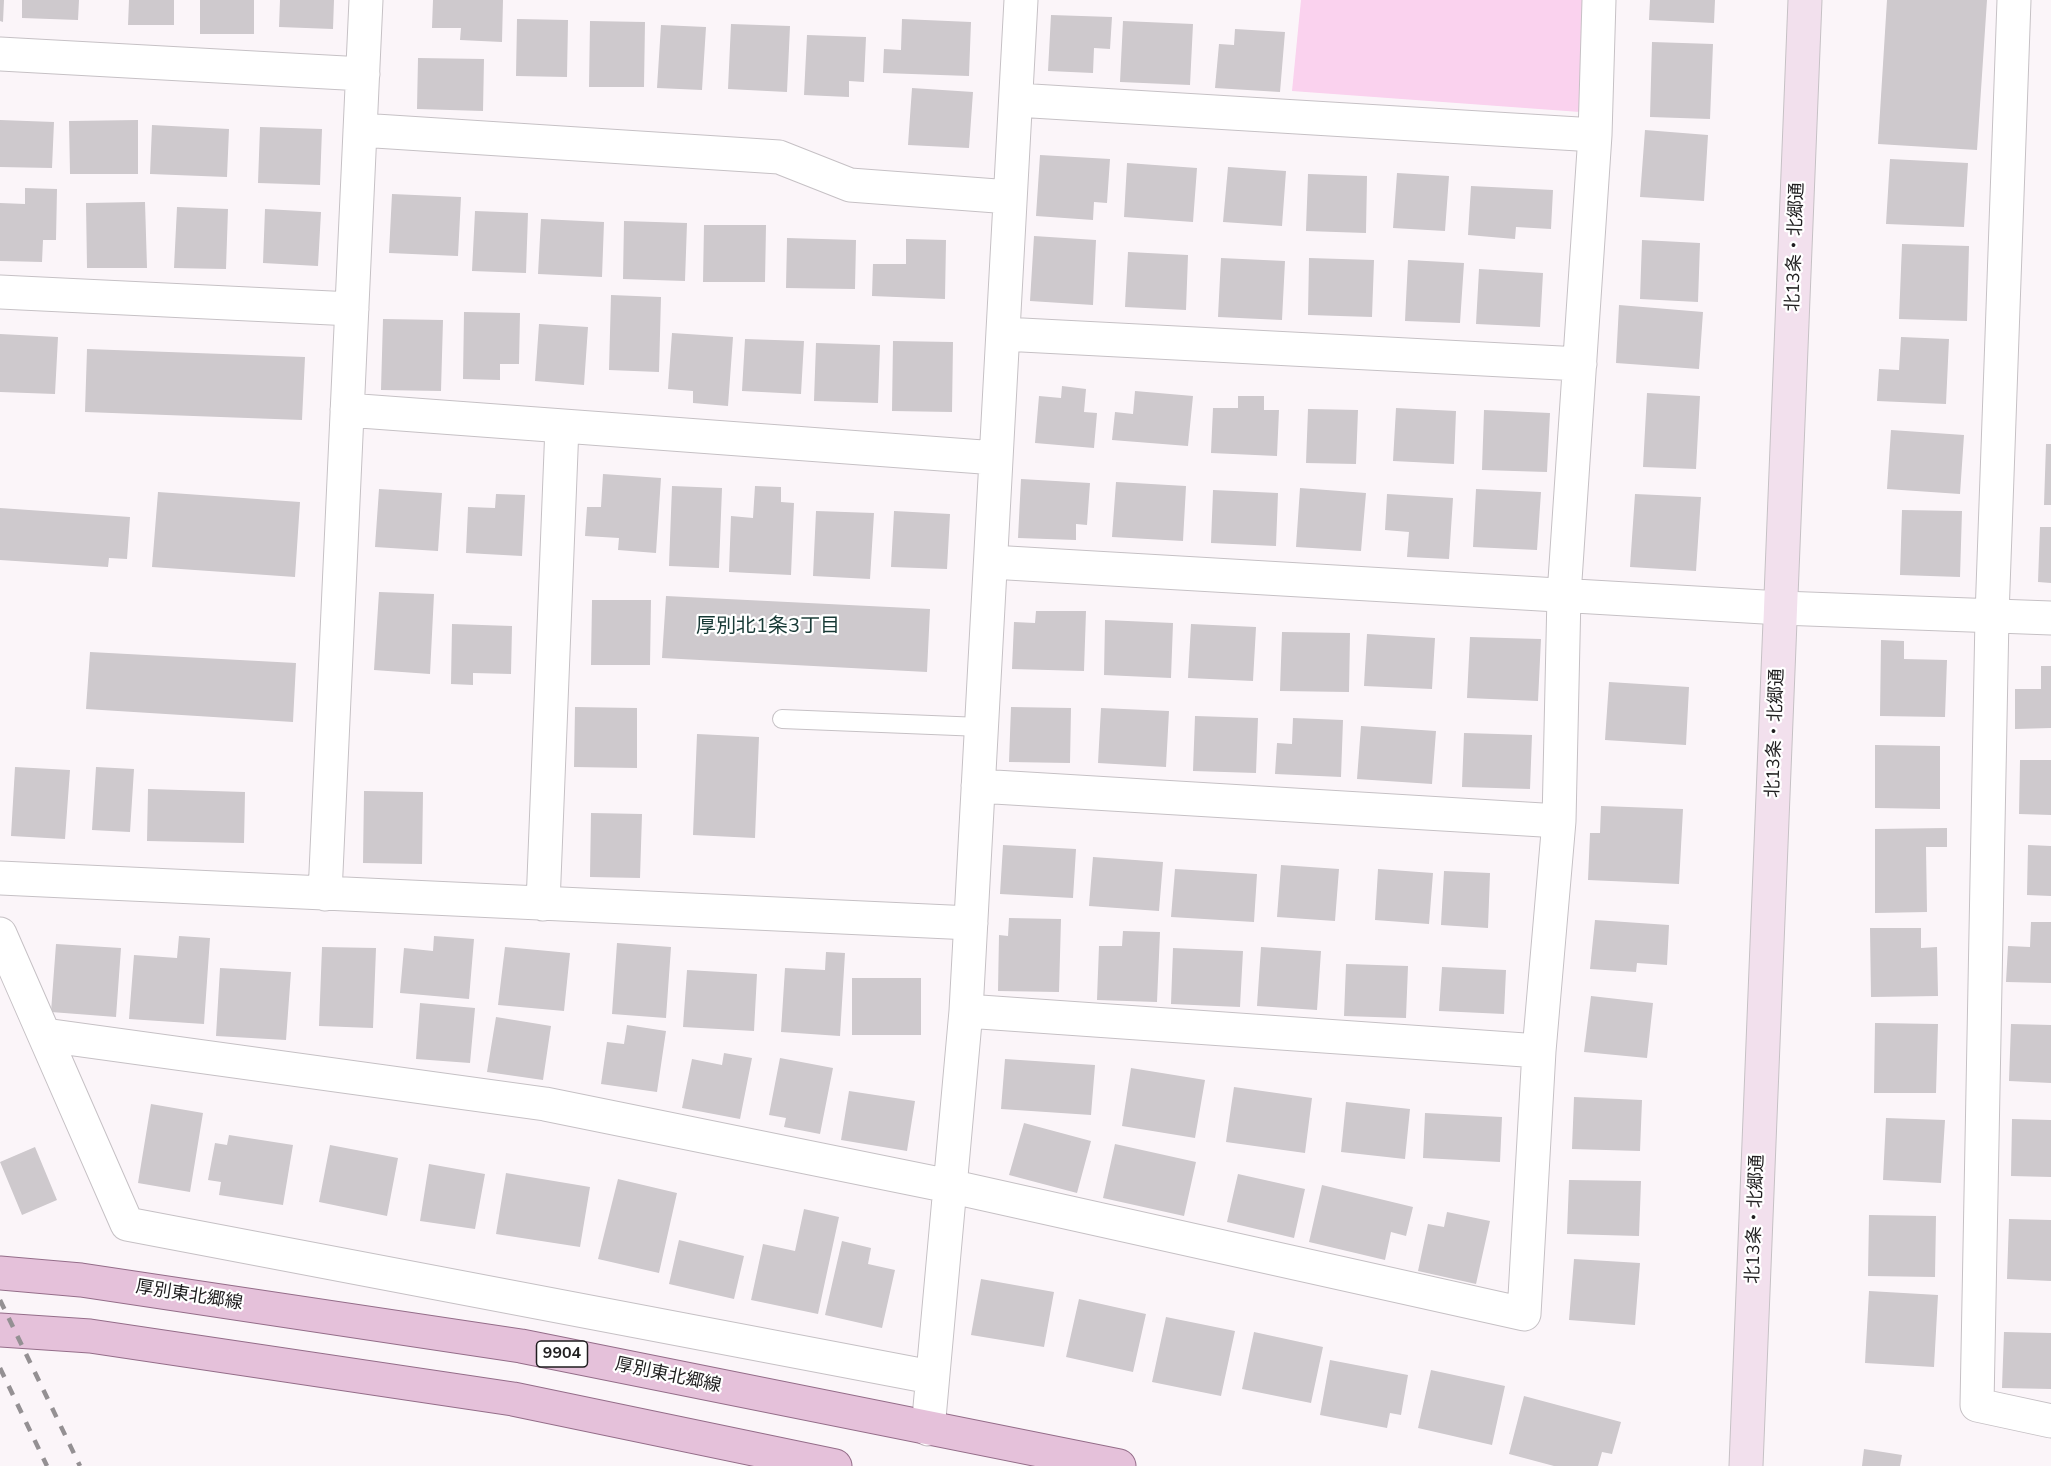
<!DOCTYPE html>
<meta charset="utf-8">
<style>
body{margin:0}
canvas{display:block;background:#fbf5f9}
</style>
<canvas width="2051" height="1466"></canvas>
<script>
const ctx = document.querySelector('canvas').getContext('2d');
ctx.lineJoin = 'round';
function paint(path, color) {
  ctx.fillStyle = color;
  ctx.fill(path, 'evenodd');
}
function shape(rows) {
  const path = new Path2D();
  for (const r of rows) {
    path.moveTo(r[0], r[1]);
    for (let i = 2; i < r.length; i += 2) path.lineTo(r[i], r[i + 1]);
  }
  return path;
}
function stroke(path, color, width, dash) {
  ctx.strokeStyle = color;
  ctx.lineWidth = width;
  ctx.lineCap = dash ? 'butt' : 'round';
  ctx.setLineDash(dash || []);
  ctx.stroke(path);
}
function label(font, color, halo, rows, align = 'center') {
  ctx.font = font + ' "Nunito Sans","Noto Sans JP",sans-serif';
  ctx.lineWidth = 4.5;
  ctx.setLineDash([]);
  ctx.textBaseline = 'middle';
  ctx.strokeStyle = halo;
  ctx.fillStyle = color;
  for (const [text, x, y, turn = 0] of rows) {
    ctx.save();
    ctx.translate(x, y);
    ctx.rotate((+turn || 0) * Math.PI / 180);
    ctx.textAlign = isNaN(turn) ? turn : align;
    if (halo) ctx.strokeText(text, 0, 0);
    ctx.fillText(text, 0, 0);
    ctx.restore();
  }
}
paint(shape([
 [1301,0,1585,0,1580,112,1292,91]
]), '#fad2ee');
paint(shape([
 [0,0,4,0,3,22,0,21],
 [22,0,79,0,78,20,22,18],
 [129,0,174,0,174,25,128,25],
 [200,0,254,0,254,34,200,34],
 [280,0,334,0,333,29,279,27],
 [433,0,503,0,502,42,460,40,461,28,432,28],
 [1650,0,1715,0,1714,23,1649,20],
 [1887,0,1987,0,1977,150,1878,144],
 [1051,15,1112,17,1110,49,1094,48,1093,73,1048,71],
 [517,19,568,20,567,77,516,76],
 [902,19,971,22,969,76,883,73,884,49,901,50],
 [590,21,645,22,644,87,589,87],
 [1123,21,1193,24,1190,85,1120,82],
 [731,24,790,26,787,92,728,89],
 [661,25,706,27,702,90,657,88],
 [1235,29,1285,32,1280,92,1215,88,1219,44,1234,45],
 [807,35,866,37,864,82,849,81,849,97,804,95],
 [1652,42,1713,44,1710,119,1650,117],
 [418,58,484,59,483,111,417,109],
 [912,88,973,92,969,148,908,145],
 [0,120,54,122,52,168,0,167],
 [138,120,138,174,70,174,69,121],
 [152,125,229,129,227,177,150,174],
 [260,127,322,129,320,185,258,183],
 [1645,130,1708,135,1704,201,1640,197],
 [1040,155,1110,159,1107,203,1094,202,1093,220,1036,216],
 [1890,159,1968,163,1964,227,1886,224],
 [1127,163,1197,168,1193,222,1124,217],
 [1228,167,1286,171,1282,226,1223,222],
 [1397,173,1449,176,1445,231,1393,228],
 [1308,174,1367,176,1366,233,1306,231],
 [1471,186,1553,190,1551,229,1516,227,1515,239,1468,235],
 [25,188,57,189,56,240,43,240,42,262,0,261,0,203,25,204],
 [392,194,461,197,458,256,389,253],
 [145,202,147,268,87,268,86,203],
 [177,207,228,209,226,269,174,268],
 [265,209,321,212,318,266,263,263],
 [475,211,528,213,526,273,472,271],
 [541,219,604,222,602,277,538,274],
 [624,221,687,223,685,281,623,279],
 [704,225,766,225,765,282,703,282],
 [1034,236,1096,240,1093,305,1030,301],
 [787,238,856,240,855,289,786,288],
 [906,239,946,240,945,299,872,296,873,264,906,264],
 [1642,240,1700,243,1698,302,1640,299],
 [1902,244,1969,246,1967,321,1899,319],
 [1128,252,1188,255,1186,310,1125,307],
 [1221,258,1285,261,1282,320,1218,317],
 [1309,258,1374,260,1372,317,1308,315],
 [1408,260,1464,263,1460,323,1405,321],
 [1479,269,1543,273,1540,327,1476,324],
 [611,295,661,297,659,372,609,370],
 [1619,305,1703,312,1699,369,1616,363],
 [464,312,520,313,519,364,500,364,500,380,463,379],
 [383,319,443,320,441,391,381,390],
 [539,324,588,327,584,385,535,381],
 [672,333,733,337,728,406,693,403,693,391,668,389],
 [0,334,58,337,55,394,0,392],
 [1901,337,1949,339,1946,404,1877,401,1879,369,1899,370],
 [745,339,804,341,801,394,742,391],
 [893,341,953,342,952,412,892,411],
 [816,343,880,345,878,403,814,401],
 [87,349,305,357,302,420,85,412],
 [1062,386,1086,389,1084,412,1097,413,1094,448,1035,443,1039,396,1061,398],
 [1135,391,1193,396,1188,446,1112,440,1115,412,1133,414],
 [1647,393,1700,396,1696,469,1643,467],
 [1238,396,1264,396,1264,410,1279,410,1277,456,1211,453,1213,408,1238,408],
 [1396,408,1456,411,1454,464,1393,461],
 [1308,409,1358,410,1356,464,1306,463],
 [1484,410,1550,413,1547,472,1482,470],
 [1891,430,1964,435,1960,494,1887,489],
 [2046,444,2051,444,2051,505,2044,505],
 [603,474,661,478,656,553,618,550,619,538,585,536,587,507,601,507],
 [1021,479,1090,483,1087,525,1076,524,1076,540,1018,538],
 [1116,482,1186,486,1183,541,1112,537],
 [672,486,722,488,719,568,669,566],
 [755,486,781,487,781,502,794,503,791,575,729,572,731,516,753,518],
 [1300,488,1366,493,1361,551,1296,547],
 [379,489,442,493,438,551,375,547],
 [1476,489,1541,492,1537,550,1473,547],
 [1213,490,1278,493,1276,546,1211,543],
 [158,492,300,502,295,577,152,567],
 [496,494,525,495,522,556,466,553,468,507,495,508],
 [1387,494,1453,498,1449,559,1407,557,1409,532,1385,530],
 [1635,494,1701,497,1696,571,1630,567],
 [0,508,130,517,127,559,109,558,108,567,0,560],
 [1902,510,1962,511,1960,577,1900,575],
 [816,511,874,513,870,579,813,576],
 [894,511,950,514,947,569,891,567],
 [2040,527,2051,527,2051,583,2038,582],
 [379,592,434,594,430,674,374,670],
 [666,596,930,609,927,672,662,658],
 [592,600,651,600,650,665,591,665],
 [1036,611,1086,611,1084,671,1012,669,1014,622,1035,623],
 [1105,620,1173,623,1171,678,1104,675],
 [452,624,512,626,511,674,473,673,473,685,451,684],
 [1191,624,1256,627,1253,681,1188,678],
 [1282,632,1350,633,1349,692,1280,691],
 [1367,634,1435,638,1432,689,1364,686],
 [1470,637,1541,639,1538,701,1467,698],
 [1881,640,1904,641,1904,659,1947,660,1945,717,1880,716],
 [90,652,296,663,293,722,86,709],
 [2041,666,2051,666,2051,728,2015,729,2015,689,2041,689],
 [1609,682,1689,687,1686,745,1605,740],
 [575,707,637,708,637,768,574,767],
 [1011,707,1071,708,1070,763,1009,762],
 [1101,708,1169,711,1166,767,1098,763],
 [1195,716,1258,718,1256,773,1193,771],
 [1293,718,1343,720,1341,777,1275,774,1277,743,1292,744],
 [1361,726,1436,731,1432,784,1357,779],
 [1464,733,1532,735,1530,789,1462,787],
 [697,734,759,737,755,838,693,835],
 [1875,745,1940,746,1940,809,1875,808],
 [2020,760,2051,760,2051,815,2019,814],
 [15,767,70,770,65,839,11,836],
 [96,767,134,769,130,832,92,830],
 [148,789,245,792,244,843,147,841],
 [364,791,423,792,422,864,363,863],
 [1601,806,1683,809,1679,884,1588,880,1590,833,1600,833],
 [591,813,642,814,640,878,590,877],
 [1947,828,1947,847,1926,847,1927,912,1875,913,1875,829],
 [1003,845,1076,849,1073,898,1000,894],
 [2028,845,2051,846,2051,896,2027,895],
 [1093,857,1163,862,1159,911,1089,906],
 [1281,865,1339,869,1335,921,1277,917],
 [1175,869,1257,874,1254,922,1171,917],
 [1378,869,1433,873,1429,924,1375,920],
 [1444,871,1490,873,1488,928,1441,925],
 [1009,918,1061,919,1059,992,998,991,999,935,1008,936],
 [1595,920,1669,925,1667,965,1637,963,1636,972,1590,969],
 [2031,922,2051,922,2051,983,2006,982,2008,946,2030,947],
 [1870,928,1921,928,1921,948,1937,947,1938,996,1871,997],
 [1123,931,1160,932,1157,1002,1097,1000,1099,946,1122,946],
 [179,936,210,938,204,1024,129,1019,134,955,177,958],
 [434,936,474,939,469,999,400,993,404,948,433,951],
 [617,943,671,947,666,1018,612,1014],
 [56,944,121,948,116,1017,51,1012],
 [322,947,376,948,373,1028,319,1026],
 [505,947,570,953,564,1011,498,1005],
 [1261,947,1321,951,1317,1010,1257,1006],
 [1173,948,1243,951,1240,1007,1171,1004],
 [826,952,845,953,840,1036,781,1032,785,968,825,970],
 [1346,964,1408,966,1406,1018,1344,1016],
 [1442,967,1506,970,1504,1014,1439,1011],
 [220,968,291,972,286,1040,216,1036],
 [687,970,757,974,754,1031,683,1027],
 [852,978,921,978,921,1035,852,1035],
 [1591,996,1653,1003,1647,1058,1584,1052],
 [420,1003,475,1008,470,1063,416,1059],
 [496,1017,551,1026,543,1080,487,1072],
 [1875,1023,1938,1024,1936,1093,1874,1093],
 [2011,1024,2051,1025,2051,1083,2009,1081],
 [627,1025,666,1031,657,1092,601,1084,607,1042,624,1044],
 [724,1053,752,1058,740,1119,682,1108,692,1059,722,1065],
 [780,1058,833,1068,820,1134,784,1127,786,1118,769,1115],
 [1005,1059,1095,1065,1091,1115,1001,1109],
 [1131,1068,1205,1080,1195,1138,1122,1126],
 [1234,1087,1312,1098,1305,1153,1226,1142],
 [849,1091,915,1101,907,1151,841,1140],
 [1574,1097,1642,1100,1640,1151,1572,1149],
 [1346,1102,1410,1109,1405,1159,1341,1152],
 [151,1104,203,1113,190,1192,138,1183],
 [1425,1113,1502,1117,1500,1162,1423,1158],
 [1886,1118,1945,1120,1941,1183,1883,1180],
 [2012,1119,2051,1120,2051,1177,2011,1176],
 [1024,1123,1091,1141,1077,1193,1009,1175],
 [229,1135,293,1145,283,1205,219,1195,221,1182,208,1180,215,1143,227,1145],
 [1115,1144,1196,1162,1184,1216,1103,1198],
 [330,1145,398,1158,387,1216,319,1202],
 [35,1147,57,1200,22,1215,0,1162],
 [429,1164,485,1174,475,1229,420,1221],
 [506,1173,590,1187,580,1247,496,1234],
 [1238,1174,1305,1189,1294,1238,1227,1222],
 [618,1179,677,1193,659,1273,598,1259],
 [1569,1180,1641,1181,1639,1236,1567,1234],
 [1322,1185,1413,1207,1406,1236,1391,1232,1385,1260,1309,1242],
 [804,1209,839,1217,818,1314,751,1300,763,1244,795,1251],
 [1447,1212,1490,1221,1476,1284,1418,1271,1428,1224,1444,1227],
 [1869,1215,1936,1216,1935,1277,1868,1276],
 [2009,1219,2051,1220,2051,1281,2007,1279],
 [679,1240,744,1256,734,1299,669,1284],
 [842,1241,871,1248,868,1264,895,1270,882,1328,825,1315],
 [1574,1259,1640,1263,1635,1325,1569,1320],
 [981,1279,1054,1292,1044,1347,971,1335],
 [1869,1291,1938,1295,1934,1367,1865,1363],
 [1079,1299,1146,1314,1133,1372,1066,1357],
 [1166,1317,1235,1331,1221,1396,1152,1382],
 [1254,1332,1323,1347,1311,1403,1242,1389],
 [2004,1332,2051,1333,2051,1389,2002,1388],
 [1330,1360,1408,1375,1401,1415,1390,1413,1387,1428,1320,1415],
 [1431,1370,1505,1386,1492,1445,1418,1428],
 [1524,1396,1621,1422,1612,1454,1602,1452,1598,1466,1554,1466,1509,1454],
 [1864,1449,1902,1455,1900,1466,1862,1466]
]), '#cec9cd');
const lane = shape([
 [782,719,981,727]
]);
const street = shape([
 [2014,0,1992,616,1977,1405,2051,1421],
 [0,54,363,74],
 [1016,100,1595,135],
 [360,130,779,157,850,185,1010,197],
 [0,292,352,309],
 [1003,334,1580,364],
 [347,410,996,458],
 [991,562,1781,608,2051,618],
 [978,786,1559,821],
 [0,878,971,923],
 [325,894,366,0],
 [543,904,562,426],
 [0,934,127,1224,931,1377],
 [966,1011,1539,1051],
 [45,1035,545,1104,949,1186,1524,1314,1539,1051,1559,821,1564,595,1595,135,1599,0],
 [928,1429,966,1011,1021,0]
]);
const secondary = shape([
 [1746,1466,1805,0]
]);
const primary = shape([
 [0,1273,81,1280,521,1346,1119,1466],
 [0,1330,90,1336,513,1399,835,1466]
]);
stroke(lane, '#c6c1c5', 20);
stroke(street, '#c6c1c5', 35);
stroke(secondary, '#c6c1c5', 35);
stroke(primary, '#946d89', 35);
stroke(lane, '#fff', 18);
stroke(street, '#fff', 33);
stroke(secondary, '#f2e0ed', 33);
stroke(primary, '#e5c1da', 33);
stroke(shape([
 [0,1300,80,1466],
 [0,1368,47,1466]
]), '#949093', 4.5, [10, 10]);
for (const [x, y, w] of [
 [562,1354,51]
]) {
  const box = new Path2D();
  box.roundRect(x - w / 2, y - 13, w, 26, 4.5);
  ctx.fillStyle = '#fff';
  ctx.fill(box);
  stroke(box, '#1f1e1f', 1.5);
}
label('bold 16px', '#1f1e1f', null, [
 ["9904",562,1354]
]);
label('18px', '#1f1e1f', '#fff', [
 ["北13条・北郷通",1796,247,-88],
 ["北13条・北郷通",1776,733,-88],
 ["北13条・北郷通",1756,1219,-88],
 ["厚別東北郷線",189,1296,9],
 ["厚別東北郷線",668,1376,12]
]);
label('20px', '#173935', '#fff', [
 ["厚別北1条3丁目",768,627]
]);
</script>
